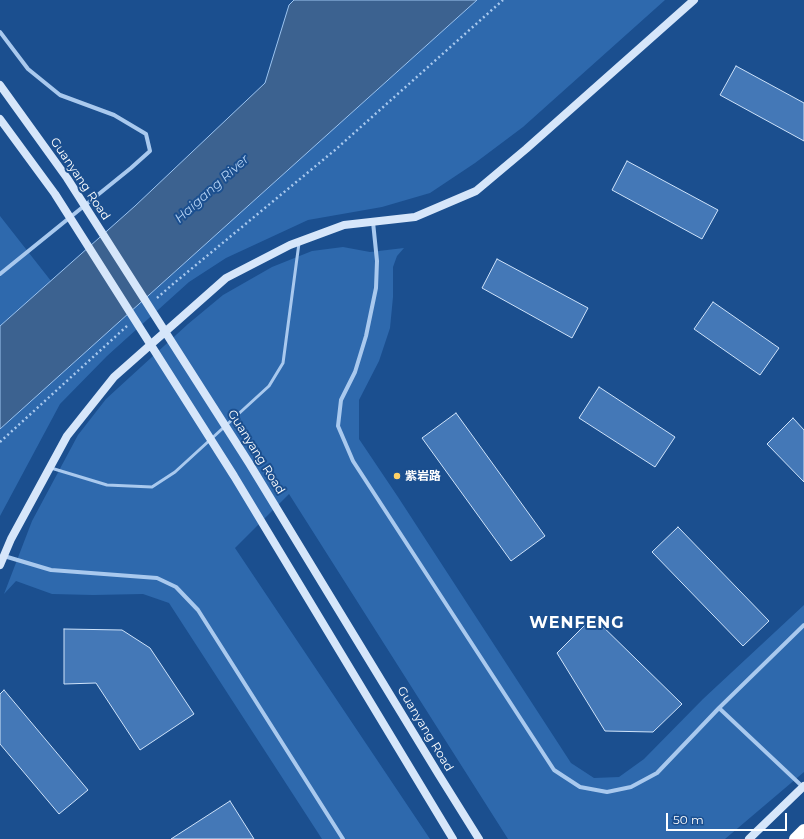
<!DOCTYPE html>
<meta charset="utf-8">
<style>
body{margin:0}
#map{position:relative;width:804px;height:839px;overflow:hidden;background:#1b4f8f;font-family:Montserrat,sans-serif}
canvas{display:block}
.scale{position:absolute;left:666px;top:813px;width:121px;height:18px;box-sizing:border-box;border:2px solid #fff;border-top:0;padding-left:5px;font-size:12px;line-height:14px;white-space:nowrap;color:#fff;-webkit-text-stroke:3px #1b4f8f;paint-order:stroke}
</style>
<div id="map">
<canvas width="804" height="839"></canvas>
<div class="scale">50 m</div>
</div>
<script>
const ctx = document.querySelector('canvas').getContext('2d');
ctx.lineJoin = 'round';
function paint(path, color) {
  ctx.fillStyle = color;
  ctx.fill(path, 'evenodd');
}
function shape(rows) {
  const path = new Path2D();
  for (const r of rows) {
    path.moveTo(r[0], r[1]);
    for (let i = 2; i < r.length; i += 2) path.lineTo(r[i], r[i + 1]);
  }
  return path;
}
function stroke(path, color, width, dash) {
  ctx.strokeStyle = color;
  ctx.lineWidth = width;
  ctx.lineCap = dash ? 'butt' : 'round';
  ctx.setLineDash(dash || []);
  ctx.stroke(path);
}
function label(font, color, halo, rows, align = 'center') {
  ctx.font = font + ' Montserrat,"Noto Sans SC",sans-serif';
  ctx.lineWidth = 4;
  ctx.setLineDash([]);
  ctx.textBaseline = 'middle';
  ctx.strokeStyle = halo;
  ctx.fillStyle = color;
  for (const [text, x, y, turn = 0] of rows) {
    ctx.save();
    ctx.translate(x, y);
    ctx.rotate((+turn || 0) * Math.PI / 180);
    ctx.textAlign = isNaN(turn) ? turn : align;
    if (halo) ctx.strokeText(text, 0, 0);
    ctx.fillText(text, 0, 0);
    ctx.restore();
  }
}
paint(shape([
 [477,0,665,0,523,127,475,163,430,193,382,207,308,220,226,258,189,282,107,356,60,404,0,516,0,429],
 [0,216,51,281,0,326],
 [343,247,370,252,404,248,397,256,393,267,393,297,390,328,379,361,359,400,359,439,398,497,571,763,594,778,619,777,644,759,703,699,804,605,804,772,725,839,508,839,289,494,235,548,430,839,322,839,169,603,143,594,93,595,52,594,16,581,4,594,32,521,78,435,106,399,188,324,223,295,272,267,312,251]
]), '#2e69ad');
const water = shape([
 [294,0,477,0,0,429,0,326,135,206,265,83,289,5,294,0]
]);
paint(water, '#3c6290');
stroke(water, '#9cc4f0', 1);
const building = shape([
 [736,66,804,103,804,141,720,95,736,66],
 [627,161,718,210,702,239,612,190,627,161],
 [497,259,588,308,572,338,482,288,497,259],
 [713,302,779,348,760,375,694,329,713,302],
 [599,387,675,437,655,467,579,418,599,387],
 [456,413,545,536,511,561,422,438,456,413],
 [793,418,804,430,804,482,767,444,793,418],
 [678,527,769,621,743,646,652,552,678,527],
 [593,617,682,704,653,732,605,731,557,653,593,617],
 [64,629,122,630,150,648,194,714,140,750,96,683,64,684,64,629],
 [4,690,88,790,59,814,0,744,0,694,4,690],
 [230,801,254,839,171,839,230,801]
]);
paint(building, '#4478b7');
stroke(building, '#cfe3fa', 1);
stroke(shape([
 [157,298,173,284,335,150,503,0],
 [0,442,127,326]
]), '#a9c9ee', 2.5, [2, 3]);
stroke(shape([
 [51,468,107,485,152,487,175,472,269,386,283,363,299,243]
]), '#a9c9ee', 3);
stroke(shape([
 [0,32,28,69,60,95,114,115,146,134,150,151,131,168,0,274],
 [373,222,377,261,376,288,366,336,355,372,341,400,338,426,353,461,554,770,580,787,607,792,631,787,657,773,719,708,804,625],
 [4,556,51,570,157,578,176,587,198,610,343,839],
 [719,708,803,787]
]), '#a9c9ee', 4);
stroke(shape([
 [0,85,67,178,249,463,439,775,479,839],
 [0,119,55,194,234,476,453,839],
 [0,565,11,539,67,436,114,377,226,278,290,245,344,225,415,217,476,191,526,149,694,0],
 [749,839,804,786]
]), '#d6e6fa', 8);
stroke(shape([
 [795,839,804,830]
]), '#fff', 12);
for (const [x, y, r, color] of [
 [397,476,4,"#ffd166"]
]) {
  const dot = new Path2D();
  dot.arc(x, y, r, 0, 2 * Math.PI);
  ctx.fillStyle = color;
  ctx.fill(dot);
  stroke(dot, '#1b4f8f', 1.5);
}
label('12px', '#fff', '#1b4f8f', [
 ["Guanyang Road",80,179,56],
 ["Guanyang Road",256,452,58],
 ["Guanyang Road",425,729,59]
]);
label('bold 12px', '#fff', '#1b4f8f', [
 ["紫岩路",405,476]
], 'left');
label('italic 13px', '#b5d3f5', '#1b4f8f', [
 ["Haigang River",212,189,-42]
]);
ctx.letterSpacing = '1px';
label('bold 16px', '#fff', '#1b4f8f', [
 ["WENFENG",577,623]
]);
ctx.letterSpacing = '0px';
</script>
